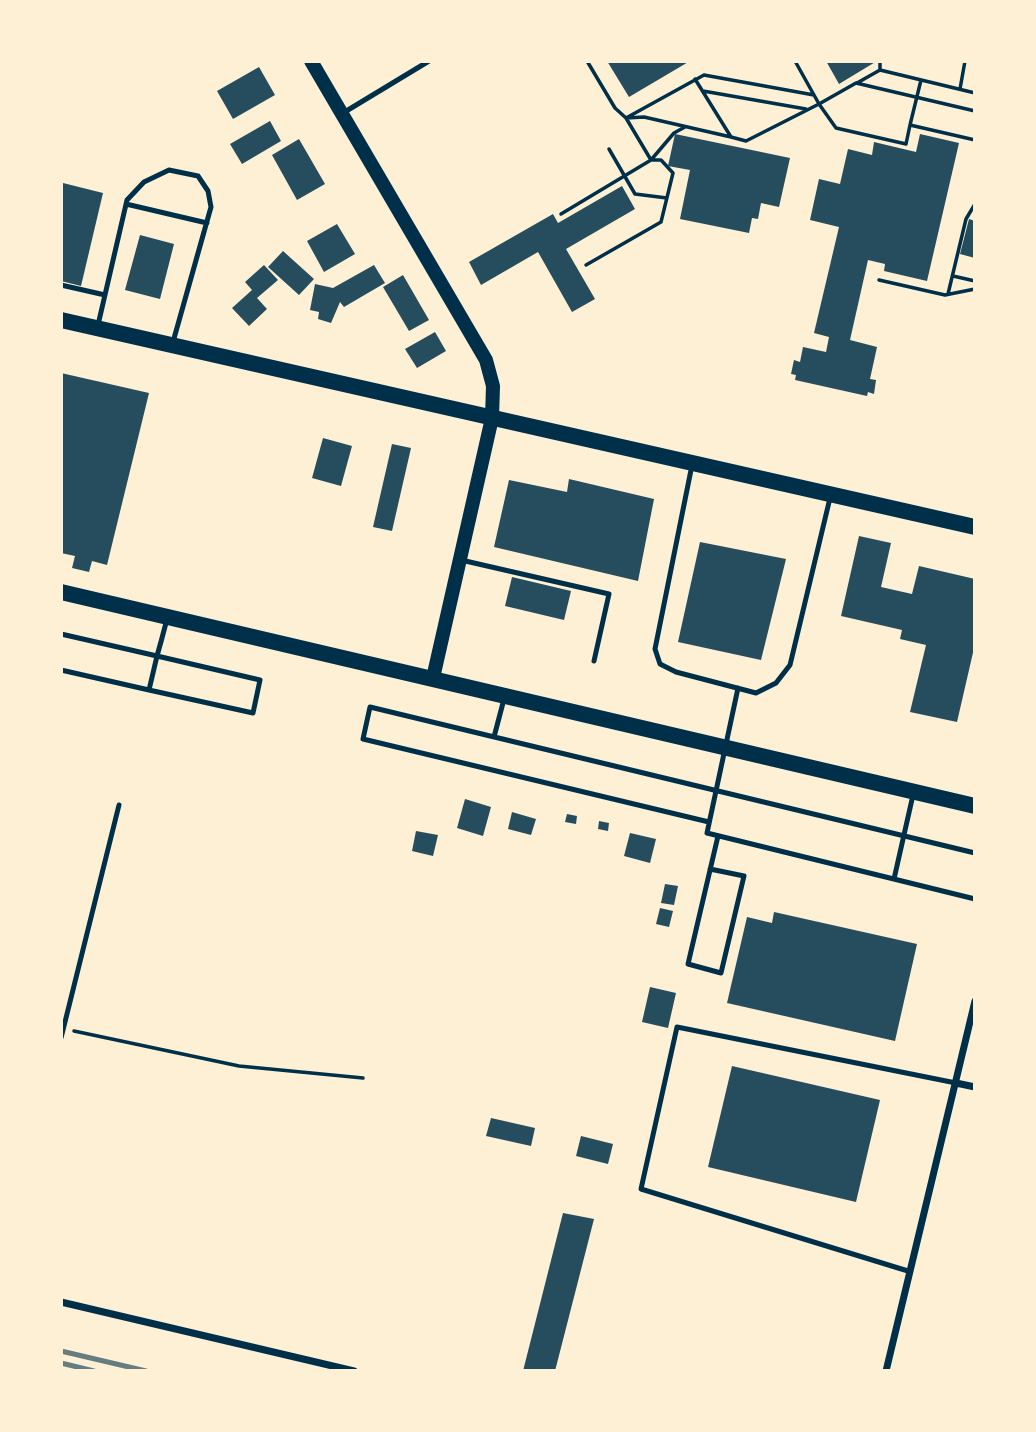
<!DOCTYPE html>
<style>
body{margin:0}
#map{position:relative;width:1036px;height:1432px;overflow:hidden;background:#fdf0d5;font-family:Overpass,sans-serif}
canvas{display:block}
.frame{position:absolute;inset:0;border:63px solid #fdf0d5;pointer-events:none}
</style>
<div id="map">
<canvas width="1036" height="1432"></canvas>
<div class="frame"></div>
</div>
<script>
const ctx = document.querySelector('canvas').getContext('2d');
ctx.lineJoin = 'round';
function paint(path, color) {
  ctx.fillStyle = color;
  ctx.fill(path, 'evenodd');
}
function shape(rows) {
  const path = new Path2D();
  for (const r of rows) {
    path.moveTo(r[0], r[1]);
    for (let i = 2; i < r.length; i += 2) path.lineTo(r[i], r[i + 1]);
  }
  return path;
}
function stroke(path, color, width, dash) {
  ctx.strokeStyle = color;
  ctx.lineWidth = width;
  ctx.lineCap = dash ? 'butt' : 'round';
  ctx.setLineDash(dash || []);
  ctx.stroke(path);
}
paint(shape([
 [607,61,690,61,629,97],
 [826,61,877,61,839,84],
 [259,67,275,95,233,119,217,91],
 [270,121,281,141,242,164,230,144],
 [675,134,790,158,779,207,761,203,758,219,752,218,749,233,680,219,690,170,668,166],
 [920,134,959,143,927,281,884,271,885,264,868,260,850,340,877,347,870,379,876,380,874,394,868,392,867,396,795,380,796,375,791,374,794,360,800,362,803,347,826,352,829,337,814,333,839,227,810,220,819,179,840,184,848,149,872,155,874,142,916,152],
 [299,139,325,184,297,200,272,155],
 [63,183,103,193,81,286,61,281],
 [622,186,635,209,566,249,595,299,572,312,538,252,481,285,469,262,553,214,558,223],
 [969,219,975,221,975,258,960,254],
 [337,224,355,254,324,272,307,241],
 [140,235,174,244,160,299,125,290],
 [283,251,314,279,299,295,268,267],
 [264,265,278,280,257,298,267,309,249,326,232,308,252,290,245,282],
 [374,265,385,283,344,307,340,302,331,323,318,319,319,312,310,310,315,284,333,288],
 [403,275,429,320,409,331,383,287],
 [435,332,446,351,417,368,405,349],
 [61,373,149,393,107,565,92,561,89,572,72,568,75,556,61,553],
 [323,438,352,446,341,486,312,478],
 [392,444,411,448,392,531,373,527],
 [569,479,654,499,638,581,494,547,509,480,567,492],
 [859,536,891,543,881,587,912,594,919,566,975,579,975,644,957,722,910,712,926,645,900,639,902,630,841,616],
 [700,542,786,559,761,660,678,642],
 [512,577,571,591,564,620,505,606],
 [465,799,491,807,483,836,457,828],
 [512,812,536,819,531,835,508,829],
 [567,814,577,816,576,824,565,822],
 [599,821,609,823,608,831,598,829],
 [416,831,438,835,433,856,412,851],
 [630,833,656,839,650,863,624,856],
 [665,884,678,886,674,905,661,903],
 [660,908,673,911,669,927,656,924],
 [774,912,917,944,895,1041,727,1003,747,917,772,923],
 [650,987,676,993,668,1028,642,1022],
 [732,1066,880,1100,856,1202,708,1167],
 [491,1118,535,1128,531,1146,486,1136],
 [581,1136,613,1144,608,1164,576,1156],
 [563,1213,594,1219,555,1371,523,1371]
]), '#264d5e');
stroke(shape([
 [587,61,615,108,626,118,704,75,814,95,819,104,856,83,975,111],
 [795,61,814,95],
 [880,70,880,61],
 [695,79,731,137,746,141,819,104,836,128,906,144,910,125,975,140],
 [857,83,880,70,975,93],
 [960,89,965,61],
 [703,91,806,109],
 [910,125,921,80],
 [609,149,635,194,667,198],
 [651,160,674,133,685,127],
 [561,214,651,160,626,118,644,117,731,137],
 [586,265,661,222,673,173,661,160,651,160],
 [953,276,975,281],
 [879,280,945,295,975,289],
 [948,294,966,219,975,204],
 [74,1031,239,1066,363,1078]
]), '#003049', 3.5);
stroke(shape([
 [343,113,429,61],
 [126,204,207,223],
 [61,285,105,295],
 [98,325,127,200,144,182,169,170,198,176,208,191,211,207,173,342],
 [692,465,655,649,660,664,676,672,756,693,776,683,790,665,830,498],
 [461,560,609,594,594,661],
 [61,634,157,656,260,680,253,713,149,690,157,656,162,638,167,619],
 [61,670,149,690],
 [738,688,707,833,975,899],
 [494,737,504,699],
 [709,822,363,739,370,707,975,853],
 [710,869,744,876,721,973,688,964,718,836],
 [894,879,913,795],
 [61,1038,119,805],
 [908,1271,641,1189,677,1027,956,1083]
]), '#003049', 5);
stroke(shape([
 [956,1083,975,1087],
 [61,1302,354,1371],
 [886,1371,975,1001]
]), '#003049', 7);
stroke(shape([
 [311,61,486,360,493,386,492,418,433,678]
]), '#003049', 14);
stroke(shape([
 [61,320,975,527],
 [61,592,975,806]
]), '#003049', 16);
stroke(shape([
 [61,1351,146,1371],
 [61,1363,94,1371]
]), '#657d81', 5);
</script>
